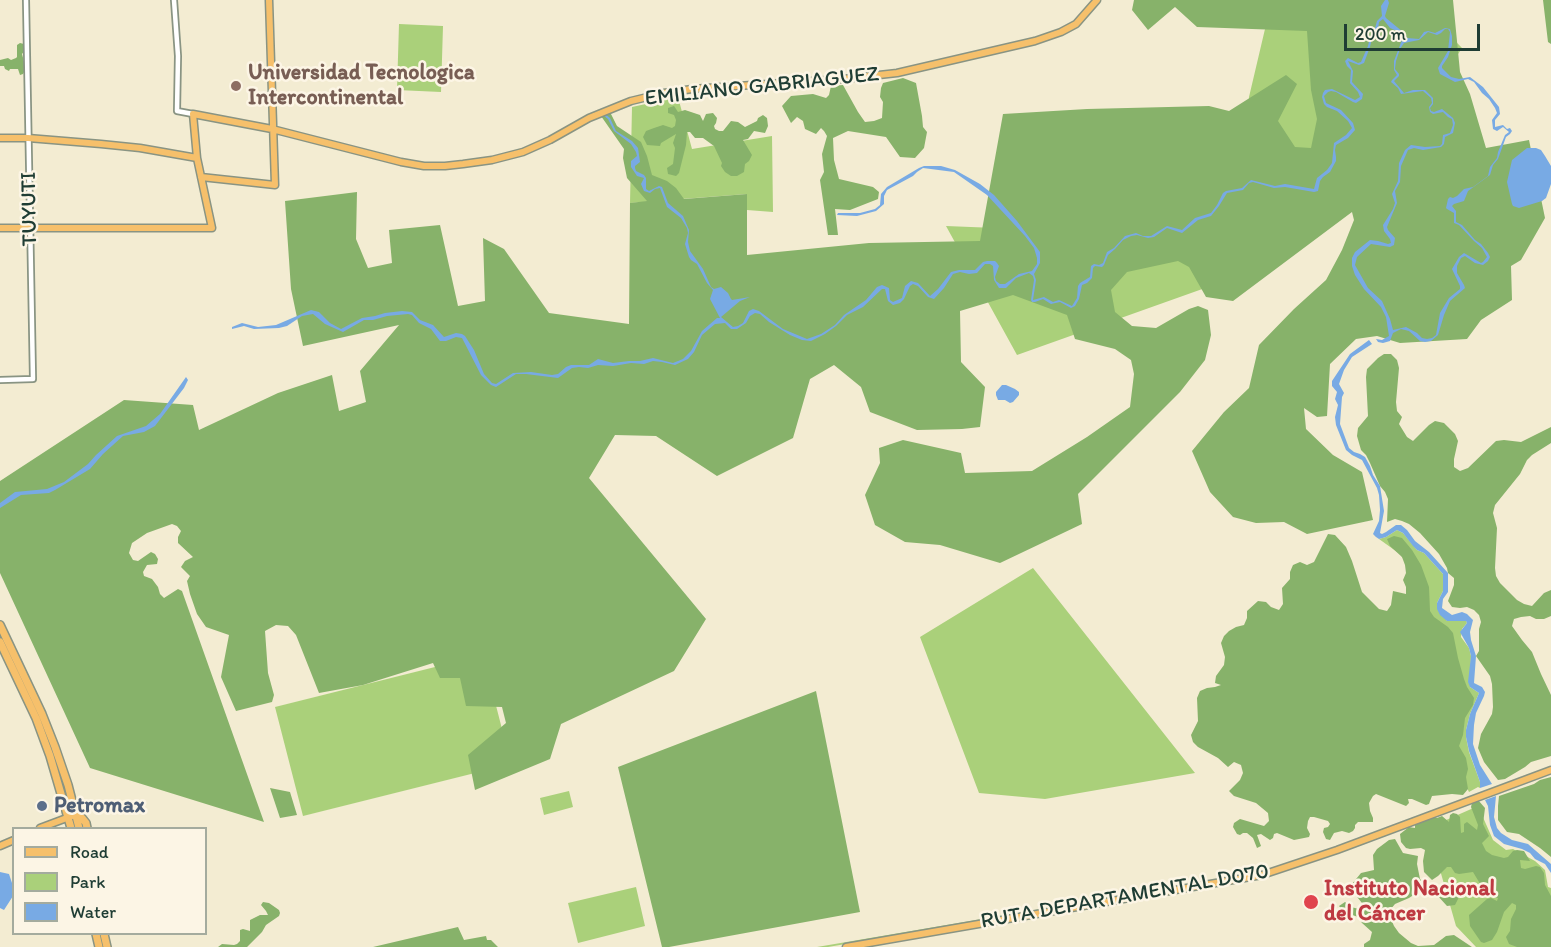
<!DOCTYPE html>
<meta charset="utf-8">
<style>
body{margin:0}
#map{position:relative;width:1551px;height:947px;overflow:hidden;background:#f3ecd2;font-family:Itim,sans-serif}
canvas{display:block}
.legend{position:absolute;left:12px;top:827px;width:195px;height:108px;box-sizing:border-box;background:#fcf5e5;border:2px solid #a4ab9e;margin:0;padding:8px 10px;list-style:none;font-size:18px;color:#1f3d34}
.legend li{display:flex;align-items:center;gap:12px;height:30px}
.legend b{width:30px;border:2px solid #a4ab9e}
.scale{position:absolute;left:1344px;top:24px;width:136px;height:27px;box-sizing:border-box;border:3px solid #1f3d34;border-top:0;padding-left:8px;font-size:18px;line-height:21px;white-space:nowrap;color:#1f3d34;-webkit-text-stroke:4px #fcf5e5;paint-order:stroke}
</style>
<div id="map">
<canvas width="1551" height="947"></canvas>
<ul class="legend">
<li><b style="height:8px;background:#f6c06b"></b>Road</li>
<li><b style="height:16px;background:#aad07a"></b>Park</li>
<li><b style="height:16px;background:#78aae4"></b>Water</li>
</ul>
<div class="scale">200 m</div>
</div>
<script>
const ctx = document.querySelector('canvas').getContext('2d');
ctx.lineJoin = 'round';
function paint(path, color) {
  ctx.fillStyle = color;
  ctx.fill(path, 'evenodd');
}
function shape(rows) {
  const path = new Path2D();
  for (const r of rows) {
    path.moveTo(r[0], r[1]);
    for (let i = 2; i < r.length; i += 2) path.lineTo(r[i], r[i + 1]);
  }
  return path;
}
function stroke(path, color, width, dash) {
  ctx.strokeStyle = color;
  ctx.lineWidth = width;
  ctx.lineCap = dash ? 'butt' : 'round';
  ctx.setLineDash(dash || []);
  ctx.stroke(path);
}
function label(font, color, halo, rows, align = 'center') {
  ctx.font = font + ' Itim,sans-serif';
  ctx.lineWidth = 5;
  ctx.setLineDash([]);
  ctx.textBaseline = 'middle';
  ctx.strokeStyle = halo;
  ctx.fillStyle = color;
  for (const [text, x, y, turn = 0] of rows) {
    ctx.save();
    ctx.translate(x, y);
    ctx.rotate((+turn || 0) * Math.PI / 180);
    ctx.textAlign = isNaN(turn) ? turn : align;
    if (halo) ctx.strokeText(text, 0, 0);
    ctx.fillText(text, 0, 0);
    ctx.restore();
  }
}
paint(shape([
 [1269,12,1427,12,1462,48,1389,161,1222,282,1017,355,946,226,1070,231,1247,122,1249,97],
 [399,24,443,26,441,92,397,90],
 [678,97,692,149,772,136,773,212,747,210,747,194,630,203,632,107],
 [1397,530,1403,533,1417,550,1424,553,1443,574,1443,591,1437,603,1447,621,1466,621,1467,623,1462,629,1461,637,1469,648,1471,656,1470,687,1479,693,1470,714,1466,730,1466,737,1469,752,1480,782,1480,788,1478,787,1469,792,1457,766,1422,596,1414,573,1400,554,1379,539,1386,537],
 [1033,568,1195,773,1045,799,979,793,920,637],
 [483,655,511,764,303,816,275,707],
 [569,791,573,807,544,815,540,798],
 [1478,806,1493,840,1506,850,1513,849,1535,861,1545,870,1548,887,1551,888,1551,947,1476,947,1456,926,1428,828],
 [636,887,645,926,578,943,568,903],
 [1170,887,1170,889,828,947,817,947]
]), '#aad07a');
paint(shape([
 [1134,0,1453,0,1460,72,1470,94,1486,148,1529,140,1545,218,1521,260,1511,266,1512,300,1481,320,1467,339,1400,343,1377,336,1356,339,1330,364,1327,416,1317,417,1304,408,1306,429,1333,455,1362,472,1373,520,1307,534,1284,522,1256,523,1233,517,1210,492,1192,451,1224,412,1249,388,1259,345,1294,309,1326,280,1342,250,1354,220,1352,212,1233,301,1206,297,1189,267,1178,261,1127,272,1111,290,1115,312,1132,326,1156,328,1189,309,1198,306,1208,310,1211,335,1205,360,1180,392,1078,494,1082,524,1000,563,940,545,905,542,875,525,865,495,880,463,879,448,903,440,961,453,965,473,1032,471,1087,437,1130,407,1134,374,1131,360,1115,349,1075,339,1067,315,1013,295,960,311,961,362,985,387,980,427,962,429,917,430,870,412,861,387,834,365,810,379,793,438,717,476,656,436,615,435,589,478,706,619,674,671,561,724,550,759,475,790,468,755,506,723,502,707,466,706,460,678,440,678,433,663,363,685,319,693,296,635,288,626,276,625,265,631,268,673,274,695,272,702,236,711,221,677,229,635,206,627,197,614,190,594,187,581,190,576,181,567,185,561,193,557,178,543,178,537,181,531,177,526,172,524,147,533,132,543,129,553,133,560,138,561,151,552,155,554,158,559,157,564,147,565,143,572,144,576,152,579,158,587,160,594,164,598,178,589,182,591,264,822,90,768,0,573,0,481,124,400,193,405,199,430,278,393,332,375,339,411,366,402,360,371,399,325,303,346,291,289,285,201,357,192,356,239,368,268,392,263,389,230,440,225,458,306,485,301,483,238,504,249,549,313,629,324,630,203,647,201,627,178,623,158,624,149,601,116,610,112,617,126,641,142,647,156,652,175,667,181,676,188,684,199,747,194,747,255,869,243,980,241,1003,114,1087,109,1209,106,1229,111,1286,75,1297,84,1278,121,1295,147,1311,148,1317,119,1311,90,1307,31,1197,27,1175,7,1148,30,1132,10],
 [1543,0,1551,0,1551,44,1548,42],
 [20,43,24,44,27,48,22,54,26,69,23,74,20,75,18,69,10,69,9,71,5,69,4,66,0,66,0,60,8,58,11,60,16,58,17,57,17,45],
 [903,78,916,83,922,116,923,127,927,132,924,148,915,158,900,157,886,137,848,131,833,138,834,160,839,179,873,187,879,192,878,199,850,210,835,209,838,235,828,235,820,180,824,172,822,154,827,136,824,131,821,128,816,134,805,129,803,121,797,117,791,123,782,106,791,96,813,94,826,98,829,95,831,86,843,85,858,112,865,122,874,121,882,118,883,102,880,97,881,88,883,83],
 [674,106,678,112,685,110,700,115,703,121,706,114,713,113,717,118,716,123,714,126,715,129,719,131,723,131,731,121,738,122,745,127,757,121,758,118,763,115,767,118,768,126,765,133,754,131,748,139,743,140,752,155,749,161,745,164,744,172,737,176,731,176,725,172,721,166,722,163,714,146,703,138,695,138,690,132,687,132,686,145,679,173,676,176,668,174,667,168,673,164,675,148,673,143,676,134,661,143,660,146,647,145,643,137,646,131,654,128,663,125,672,128,675,126,676,120,674,115,668,113,668,108],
 [1384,354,1391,354,1397,360,1399,368,1396,402,1397,411,1402,417,1399,424,1407,437,1413,441,1429,425,1435,421,1444,423,1455,434,1458,441,1454,459,1454,467,1460,471,1468,468,1496,441,1504,440,1521,442,1551,427,1551,443,1532,455,1527,460,1520,474,1495,505,1493,513,1497,528,1495,568,1496,576,1500,583,1517,600,1524,604,1532,606,1544,593,1551,590,1551,616,1544,619,1536,619,1530,616,1521,617,1514,619,1512,626,1522,640,1532,652,1541,674,1551,695,1551,756,1531,762,1525,767,1505,779,1498,780,1484,762,1478,748,1481,734,1492,714,1493,707,1492,684,1490,676,1476,656,1479,651,1479,629,1481,622,1479,615,1474,610,1467,607,1460,608,1452,607,1448,601,1454,585,1454,578,1448,573,1447,568,1439,554,1420,533,1409,524,1402,521,1395,519,1387,522,1388,499,1385,492,1380,486,1370,463,1366,455,1361,450,1357,436,1358,428,1368,416,1366,377,1367,369,1378,358],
 [1328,534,1335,535,1346,547,1352,561,1362,592,1379,609,1387,611,1391,605,1393,591,1406,594,1406,587,1403,580,1406,573,1405,565,1402,557,1390,546,1387,539,1394,536,1402,538,1412,550,1421,565,1429,587,1430,611,1434,617,1448,627,1453,633,1458,658,1464,679,1467,687,1474,698,1473,705,1465,718,1463,735,1459,746,1466,758,1468,769,1466,777,1468,789,1463,795,1452,794,1432,796,1429,804,1426,805,1412,799,1408,799,1409,803,1406,806,1376,794,1373,796,1369,803,1370,811,1373,818,1373,822,1358,822,1355,825,1355,828,1353,831,1349,833,1342,831,1334,833,1330,840,1326,839,1323,832,1324,828,1328,827,1330,824,1328,821,1314,817,1310,817,1308,821,1307,828,1310,834,1309,837,1294,840,1277,833,1274,834,1273,838,1270,840,1261,834,1257,835,1261,846,1257,848,1253,838,1247,833,1243,833,1240,835,1237,834,1233,827,1234,823,1240,819,1264,826,1269,821,1268,813,1256,803,1234,796,1229,791,1240,780,1243,773,1241,765,1234,762,1228,767,1218,758,1198,747,1193,742,1191,735,1198,721,1197,698,1200,691,1207,688,1215,687,1221,685,1215,683,1216,676,1224,665,1225,657,1221,643,1224,636,1229,631,1236,627,1244,625,1247,618,1247,611,1258,601,1266,602,1271,607,1279,610,1283,604,1282,588,1290,579,1290,572,1293,565,1300,562,1307,565,1314,562],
 [816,691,860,912,669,947,662,947,618,767],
 [1551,777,1551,857,1540,848,1519,834,1507,832,1498,820,1498,806,1499,796,1534,784,1540,780],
 [270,788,290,792,297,815,280,818],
 [1478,800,1485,808,1483,824,1489,836,1482,843,1486,851,1492,855,1504,858,1508,857,1513,851,1517,850,1524,851,1530,861,1520,860,1521,868,1525,869,1536,866,1540,867,1544,873,1545,885,1551,896,1551,947,1517,947,1509,944,1506,937,1510,931,1511,919,1516,909,1516,905,1512,903,1504,912,1497,932,1492,940,1484,943,1481,942,1470,926,1469,915,1487,899,1491,898,1497,901,1498,898,1490,897,1485,892,1473,872,1459,874,1455,873,1451,867,1447,867,1438,876,1432,880,1424,872,1423,861,1425,850,1421,848,1410,849,1406,848,1401,842,1400,834,1409,827,1415,828,1415,825,1418,823,1433,817,1437,818,1442,816,1449,822,1450,815,1453,813,1457,814,1460,817,1461,833,1464,832,1464,824,1467,822,1477,830,1478,825,1471,807,1472,803,1475,801],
 [1395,839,1403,853,1418,856,1417,864,1420,879,1426,885,1441,888,1448,885,1456,886,1462,891,1455,905,1447,906,1437,895,1430,892,1415,894,1409,898,1395,904,1390,910,1391,919,1394,926,1399,933,1411,943,1418,946,1434,945,1446,936,1454,935,1472,947,1364,947,1364,944,1370,940,1372,932,1362,923,1358,917,1344,912,1339,906,1345,902,1351,907,1359,909,1362,903,1353,892,1352,884,1361,873,1374,870,1373,855,1377,849,1389,840],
 [263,902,269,903,279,910,280,913,279,916,266,925,262,932,247,947,218,947,222,944,234,945,237,944,240,941,240,930,243,929,250,931,250,920,260,915,268,915,266,911,261,905],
 [458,927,464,940,486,936,487,940,491,940,498,947,373,947]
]), '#87b26a');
paint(shape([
 [1385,0,1388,0,1389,3,1385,16,1386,18,1403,32,1407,38,1419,39,1424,32,1428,31,1435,33,1445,28,1450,29,1452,36,1452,45,1448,57,1442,66,1442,68,1451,77,1459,79,1470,77,1483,87,1499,107,1500,114,1495,120,1495,127,1503,125,1507,129,1510,128,1512,131,1510,134,1506,137,1498,159,1493,165,1490,175,1468,191,1464,201,1454,204,1452,206,1456,211,1456,222,1462,225,1475,240,1481,244,1488,253,1490,257,1488,261,1483,265,1475,263,1465,256,1461,258,1457,266,1457,273,1464,285,1465,288,1450,301,1444,315,1438,335,1431,341,1425,342,1420,341,1409,331,1401,329,1393,333,1390,341,1383,343,1378,342,1376,339,1382,340,1389,336,1386,317,1381,307,1364,289,1355,275,1352,266,1352,258,1355,252,1370,240,1378,241,1388,244,1391,243,1390,239,1384,231,1383,225,1393,209,1395,203,1392,194,1398,181,1399,163,1405,150,1411,145,1425,147,1440,146,1442,144,1443,135,1450,133,1453,125,1452,119,1448,117,1443,112,1433,114,1430,112,1429,107,1432,103,1431,98,1423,91,1401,94,1398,88,1391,82,1392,80,1397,75,1394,70,1394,61,1402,40,1399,36,1399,32,1390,28,1383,19,1379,22,1378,30,1372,38,1370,47,1364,63,1359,65,1348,61,1353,71,1352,82,1363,94,1362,99,1356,103,1353,102,1336,92,1331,91,1328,92,1324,96,1326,103,1341,110,1353,123,1355,130,1348,138,1336,145,1335,150,1336,157,1336,161,1330,172,1323,177,1320,181,1318,191,1314,192,1285,187,1274,188,1253,182,1249,183,1243,190,1227,193,1219,206,1211,216,1198,220,1182,233,1167,228,1154,237,1148,238,1137,235,1131,236,1123,240,1115,249,1108,255,1104,265,1102,267,1095,266,1093,268,1092,278,1087,283,1082,285,1079,299,1075,306,1071,308,1060,302,1051,304,1043,299,1035,302,1032,302,1031,300,1034,280,1033,276,1029,273,1016,278,1006,288,999,288,994,280,993,266,990,264,985,264,977,273,969,274,960,272,953,274,944,288,934,299,928,297,918,286,913,284,910,286,904,299,900,303,893,305,888,301,885,289,882,289,863,307,847,315,836,326,825,334,811,341,802,340,790,335,769,322,760,314,755,313,750,316,746,323,737,329,731,329,725,323,715,324,702,335,694,352,688,359,675,365,662,362,653,361,644,364,631,363,613,366,598,365,588,368,579,367,572,368,558,378,526,374,516,374,496,387,491,385,481,375,462,338,456,337,446,341,440,341,431,329,419,323,412,315,408,314,387,316,373,320,364,320,343,332,325,324,313,314,302,316,287,326,279,328,254,329,244,326,232,329,232,327,242,323,258,327,276,325,311,310,319,312,330,323,341,329,362,318,375,316,385,313,402,311,412,312,420,320,433,325,444,337,456,333,462,334,465,336,474,350,484,374,492,383,496,384,513,373,531,372,552,375,558,374,566,367,571,365,589,365,598,359,613,363,629,361,640,361,653,358,673,363,683,359,691,351,702,331,717,318,720,318,710,299,713,290,707,283,697,264,691,260,689,257,685,244,688,233,687,228,681,218,667,207,660,188,655,189,650,193,644,191,641,184,644,178,637,176,631,167,631,161,637,156,636,152,631,144,614,131,608,119,603,115,605,114,610,118,616,131,632,141,638,148,640,162,635,166,635,168,636,171,644,175,646,178,646,189,649,191,659,186,662,187,668,203,683,216,689,230,688,242,690,251,703,269,711,287,714,289,721,287,728,293,731,299,732,300,750,297,740,301,721,317,733,327,738,326,743,323,749,311,753,309,759,311,783,329,807,339,821,334,835,325,844,315,866,300,877,287,882,285,889,288,890,300,893,302,902,298,905,286,911,281,918,283,930,296,938,289,951,272,959,270,975,270,983,262,987,261,995,261,997,263,999,266,995,277,996,281,1000,284,1005,284,1019,274,1032,271,1037,264,1037,258,1034,248,1025,236,987,195,954,172,923,168,917,172,913,176,887,190,884,196,884,204,876,211,857,216,837,215,838,213,860,213,875,209,880,205,881,194,887,187,919,168,924,166,941,166,955,170,980,184,994,195,1017,221,1040,252,1040,263,1034,274,1036,280,1033,300,1044,297,1053,302,1059,300,1072,306,1077,298,1078,286,1080,283,1090,277,1091,266,1094,264,1099,265,1103,263,1107,252,1114,248,1125,236,1136,233,1143,236,1151,236,1167,226,1182,230,1195,218,1211,213,1217,205,1223,193,1226,191,1242,188,1251,180,1275,186,1285,184,1314,189,1317,178,1327,170,1332,163,1334,143,1346,135,1352,128,1348,121,1337,111,1327,107,1324,104,1322,97,1323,93,1325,90,1332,89,1355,100,1360,97,1358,92,1350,83,1351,70,1347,66,1345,61,1348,58,1358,63,1361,62,1368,46,1370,37,1374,32,1377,21,1382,16,1381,6],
 [1445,29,1448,29,1450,32,1448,51,1438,68,1440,74,1455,82,1468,79,1474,82,1482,93,1489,99,1495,108,1497,113,1492,120,1493,129,1497,131,1503,127,1509,132,1505,135,1498,152,1497,158,1490,167,1488,176,1473,187,1464,189,1457,196,1453,198,1450,197,1448,199,1446,208,1447,209,1454,213,1454,223,1459,225,1474,241,1482,248,1487,257,1483,262,1481,263,1464,253,1459,257,1452,269,1460,286,1460,289,1449,298,1440,313,1436,335,1432,338,1427,339,1422,338,1417,333,1406,327,1393,330,1390,319,1382,301,1368,288,1355,265,1357,257,1371,244,1390,247,1394,245,1395,238,1388,230,1387,227,1397,203,1395,191,1400,182,1401,166,1408,150,1414,148,1423,150,1441,147,1444,144,1445,137,1453,133,1455,123,1453,118,1442,109,1434,112,1431,111,1430,108,1433,104,1433,98,1425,90,1413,90,1404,93,1394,81,1399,76,1399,74,1395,69,1396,61,1400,49,1404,43,1419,40,1428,32,1437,35,1441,33],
 [1527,148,1536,148,1541,150,1545,156,1551,166,1551,184,1546,198,1542,201,1519,208,1513,206,1512,204,1507,182,1512,160],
 [1369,340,1372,344,1352,357,1344,370,1339,384,1344,393,1342,397,1340,424,1349,448,1354,452,1360,454,1365,457,1370,466,1373,475,1380,486,1384,511,1380,533,1382,534,1386,532,1396,525,1401,525,1407,530,1415,541,1429,552,1448,573,1448,592,1443,599,1442,608,1452,615,1462,612,1467,614,1473,620,1470,632,1471,640,1476,656,1474,683,1482,687,1485,692,1484,696,1476,713,1474,725,1473,744,1480,765,1492,784,1480,788,1480,782,1469,751,1466,737,1466,730,1470,714,1479,693,1470,687,1468,682,1471,656,1469,648,1460,632,1467,623,1466,621,1447,621,1440,615,1437,609,1437,603,1443,591,1443,574,1424,553,1417,550,1413,546,1403,533,1397,530,1386,537,1379,539,1376,537,1373,534,1379,521,1380,510,1379,495,1377,488,1362,460,1352,455,1346,450,1336,425,1335,417,1338,405,1335,399,1337,392,1332,386,1332,381,1350,354],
 [186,377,188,380,184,388,155,426,144,432,123,436,103,454,90,469,55,490,49,493,21,495,0,508,0,503,15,492,47,489,64,482,88,464,96,455,117,436,146,426,160,414],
 [1002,385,1006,385,1015,389,1019,392,1019,395,1013,402,1010,403,1005,400,998,400,996,395,996,392],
 [1496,796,1494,817,1497,828,1501,833,1512,840,1528,844,1551,864,1551,873,1545,864,1535,859,1530,853,1522,849,1504,844,1494,836,1490,825,1488,806,1485,800],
 [0,872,9,874,13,886,13,896,4,910,0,908]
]), '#78aae4');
const minor = shape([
 [174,0,178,56,177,111,193,114],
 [0,380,33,379,26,0]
]);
const major = shape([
 [0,138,28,138,101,144,140,148,197,158],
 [201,177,275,185,269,0],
 [0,228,212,228,197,158,193,114,272,129,401,162,424,166,445,166,463,164,492,160,523,152,550,140,589,118,631,101,664,93,692,89,843,79,897,73,1035,41,1061,32,1076,24,1097,0],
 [40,828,72,816],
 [0,846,14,840],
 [846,947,1262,875,1337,850,1551,770]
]);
const highway = shape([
 [0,625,42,714,55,747,68,785,79,828],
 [0,642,36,718,50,756,71,828],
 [75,814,82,818,86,823,87,828],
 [96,934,99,947],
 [104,934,107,947]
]);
stroke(minor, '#899483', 8);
stroke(major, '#899483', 9);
stroke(highway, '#899483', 10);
stroke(minor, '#fff', 4.5);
stroke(major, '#f6c06b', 6);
stroke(highway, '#f6c06b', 7);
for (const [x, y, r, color] of [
 [236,86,6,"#8d6e63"],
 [42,806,6,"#5c6f8a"],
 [1311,902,8,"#e0444e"]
]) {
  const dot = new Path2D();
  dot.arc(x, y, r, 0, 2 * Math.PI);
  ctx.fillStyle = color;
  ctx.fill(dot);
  stroke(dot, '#fcf5e5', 2);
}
label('bold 22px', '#785e54', '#fcf5e5', [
 ["Universidad Tecnologica",248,73],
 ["Intercontinental",248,98]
], 'left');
label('22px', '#1f3d34', '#fcf5e5', [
 ["EMILIANO GABRIAGUEZ",762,87,-6],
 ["TUYUTI",30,209,-91],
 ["RUTA DEPARTAMENTAL D070",1125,897,-10]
]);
label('bold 22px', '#4e5e75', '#fcf5e5', [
 ["Petromax",54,806]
], 'left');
label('bold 22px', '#be3a42', '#fcf5e5', [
 ["Instituto Nacional",1324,889],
 ["del Cáncer",1324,914]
], 'left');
</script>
